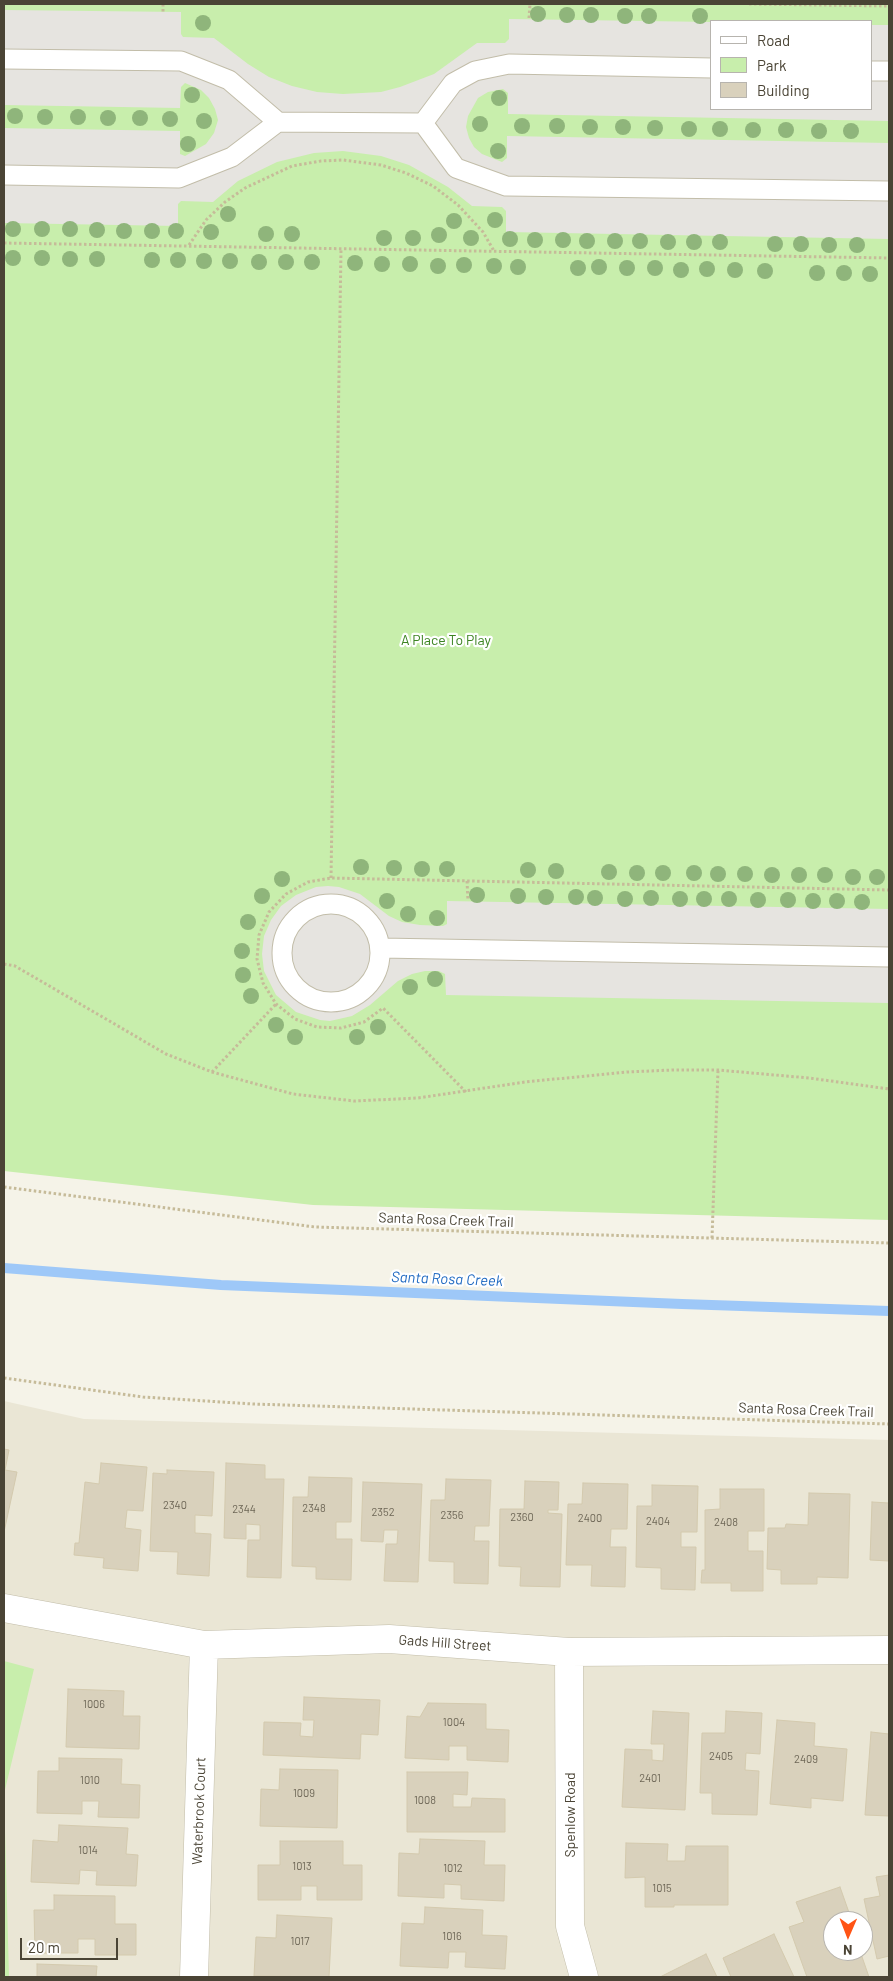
<!DOCTYPE html>
<style>
body{margin:0}
#map{position:relative;width:893px;height:1981px;overflow:hidden;background:#f5f3e8;font-family:Barlow,sans-serif}
canvas{display:block}
.frame{position:absolute;inset:0;border:5px solid #4a4435;pointer-events:none}
.legend{position:absolute;left:710px;top:20px;width:162px;height:90px;box-sizing:border-box;background:#fff;border:1px solid #b7b4ae;margin:0;padding:6px 9px;list-style:none;font-size:15px;color:#4a4435}
.legend li{display:flex;align-items:center;gap:10px;height:25px}
.legend b{width:25px;border:1px solid #b7b4ae}
.north{position:absolute;left:823px;top:1911px;width:50px;height:50px;box-sizing:border-box;background:#fff;border:1px solid #b7b4ae;border-radius:50%;rotate:181deg;font-size:14px;font-weight:700;line-height:20px;text-align:center;color:#4a4435}
.north::after{content:'';display:block;margin:auto;width:18px;height:22px;background:#ff5415;clip-path:polygon(50% 0,100% 100%,50% 72%,0 100%)}
.scale{position:absolute;left:20px;top:1938px;width:98px;height:22px;box-sizing:border-box;border:2px solid #4a4435;border-top:0;padding-left:6px;font-size:15px;line-height:18px;white-space:nowrap;color:#4a4435;-webkit-text-stroke:4px #fff;paint-order:stroke}
</style>
<div id="map">
<canvas width="893" height="1981"></canvas>
<div class="frame"></div>
<ul class="legend">
<li><b style="height:6px;background:#fff"></b>Road</li>
<li><b style="height:14px;background:#c8eeac"></b>Park</li>
<li><b style="height:14px;background:#d9d1bc"></b>Building</li>
</ul>
<div class="north">N</div>
<div class="scale">20 m</div>
</div>
<script>
const ctx = document.querySelector('canvas').getContext('2d');
ctx.lineJoin = 'round';
function paint(path, color) {
  ctx.fillStyle = color;
  ctx.fill(path, 'evenodd');
}
function shape(rows) {
  const path = new Path2D();
  for (const r of rows) {
    if (r.length === 3) {
      path.moveTo(r[0] + r[2], r[1]);
      path.arc(r[0], r[1], r[2], 0, 2 * Math.PI);
      continue;
    }
    path.moveTo(r[0], r[1]);
    for (let i = 2; i < r.length; i += 2) path.lineTo(r[i], r[i + 1]);
  }
  return path;
}
function stroke(path, color, width, dash) {
  ctx.strokeStyle = color;
  ctx.lineWidth = width;
  ctx.lineCap = dash ? 'butt' : 'round';
  ctx.setLineDash(dash || []);
  ctx.stroke(path);
}
function label(font, color, halo, rows, align = 'center') {
  ctx.font = font + ' Barlow,sans-serif';
  ctx.lineWidth = 4.5;
  ctx.setLineDash([]);
  ctx.textBaseline = 'middle';
  ctx.strokeStyle = halo;
  ctx.fillStyle = color;
  for (const [text, x, y, turn = 0] of rows) {
    ctx.save();
    ctx.translate(x, y);
    ctx.rotate((+turn || 0) * Math.PI / 180);
    ctx.textAlign = isNaN(turn) ? turn : align;
    if (halo) ctx.strokeText(text, 0, 0);
    ctx.fillText(text, 0, 0);
    ctx.restore();
  }
}
paint(shape([
 [4,1401,84,1419,889,1440,889,1977,4,1977],
 [833,1921,863,1921,863,1951,833,1951]
]), '#eae6d5');
paint(shape([
 [4,4,889,4,889,1220,313,1205,4,1171],
 [712,21,872,21,872,109,712,109],
 [4,1661,34,1669,4,1794,9,1977,4,1977]
]), '#c8eeac');
paint(shape([
 [4,10,181,12,181,34,183,37,214,38,248,64,269,77,292,86,317,92,343,94,381,92,400,87,434,74,477,43,505,43,509,39,509,19,712,22,712,109,872,109,872,25,889,25,889,121,508,114,508,93,503,89,488,92,478,98,468,116,466,127,469,138,474,147,482,154,502,162,507,158,507,136,889,143,889,239,506,232,506,211,502,207,472,206,448,187,409,165,381,156,343,151,314,153,277,162,238,181,213,202,181,201,178,204,178,226,4,223,4,128,180,131,180,154,185,156,206,144,214,133,218,120,215,109,209,98,201,90,185,83,181,87,180,108,4,105],
 [328,886,339,887,360,894,389,916,402,922,420,925,443,926,447,924,447,901,889,909,889,1003,446,995,445,974,439,971,425,971,412,974,398,981,370,1005,352,1016,330,1021,320,1020,296,1012,276,995,264,971,262,954,264,936,271,920,281,906,296,895,316,887]
]), '#e6e4e0');
stroke(shape([
 [4,1268,221,1285,682,1304,889,1311]
]), '#9ec8f8', 10);
const building = shape([
 [4,1449,9,1450,5,1470,17,1472,4,1532,4,1449],
 [101,1463,147,1467,143,1511,127,1510,125,1528,141,1530,138,1571,103,1568,104,1558,74,1555,75,1543,79,1543,85,1482,99,1484,101,1463],
 [226,1463,265,1465,265,1479,284,1479,281,1578,247,1577,248,1540,260,1540,260,1525,246,1524,246,1539,224,1538,226,1463],
 [167,1470,214,1472,212,1516,195,1515,195,1533,211,1534,209,1576,177,1574,178,1552,150,1551,153,1473,167,1474,167,1470],
 [309,1477,352,1478,351,1522,336,1522,336,1539,352,1539,351,1580,316,1579,316,1567,292,1566,293,1497,308,1497,309,1477],
 [446,1479,491,1480,489,1526,475,1526,474,1541,489,1541,488,1584,454,1583,454,1562,429,1561,431,1500,445,1500,446,1479],
 [525,1481,559,1482,558,1510,548,1510,548,1513,562,1514,560,1587,520,1586,521,1567,499,1566,500,1509,524,1509,525,1481],
 [363,1482,422,1484,418,1582,384,1581,386,1544,397,1544,398,1530,384,1530,383,1542,361,1541,363,1482],
 [583,1483,628,1484,627,1529,611,1529,610,1547,626,1547,625,1587,591,1586,592,1565,566,1565,568,1504,582,1504,583,1483],
 [652,1485,698,1486,697,1532,681,1532,681,1547,696,1547,695,1590,661,1589,661,1568,636,1567,637,1506,652,1506,652,1485],
 [720,1489,764,1489,764,1531,748,1531,748,1551,763,1551,763,1591,731,1591,731,1583,701,1583,702,1570,705,1570,705,1510,720,1509,720,1489],
 [809,1493,850,1494,848,1578,817,1577,817,1584,781,1584,781,1570,767,1569,768,1528,785,1528,786,1524,808,1525,809,1493],
 [872,1502,889,1503,889,1561,870,1560,872,1502],
 [68,1689,124,1691,123,1716,140,1716,139,1749,66,1747,68,1689],
 [304,1697,380,1700,378,1735,361,1734,360,1759,263,1755,264,1722,301,1723,300,1736,313,1737,314,1720,303,1720,304,1697],
 [428,1703,486,1704,486,1729,509,1730,508,1762,467,1760,467,1746,449,1746,449,1760,405,1758,407,1716,420,1717,428,1703],
 [653,1711,689,1713,685,1810,622,1807,625,1749,652,1750,652,1760,663,1761,664,1744,651,1744,653,1711],
 [726,1711,762,1713,760,1754,746,1753,745,1770,759,1771,757,1815,712,1814,712,1793,700,1793,702,1733,725,1733,726,1711],
 [777,1720,815,1723,814,1746,847,1749,843,1801,811,1798,811,1808,770,1804,777,1720],
 [871,1732,889,1734,889,1816,865,1815,871,1732],
 [59,1758,122,1759,121,1784,140,1785,139,1818,98,1817,99,1801,82,1801,82,1814,37,1813,38,1771,59,1771,59,1758],
 [280,1769,338,1770,337,1828,260,1826,261,1789,279,1790,280,1769],
 [407,1772,468,1772,467,1795,453,1794,453,1807,471,1807,472,1798,505,1799,505,1832,407,1832,407,1772],
 [59,1825,128,1828,126,1854,138,1855,136,1886,96,1885,97,1871,80,1870,79,1884,31,1882,33,1840,58,1842,59,1825],
 [420,1839,485,1841,484,1865,505,1865,504,1901,461,1899,461,1885,444,1884,444,1898,398,1896,399,1853,419,1854,420,1839],
 [280,1841,343,1841,343,1865,362,1865,362,1900,317,1900,317,1886,301,1886,301,1900,258,1900,258,1865,280,1865,280,1841],
 [626,1843,668,1844,667,1861,685,1861,686,1846,728,1846,728,1905,674,1905,674,1907,645,1907,645,1877,625,1878,626,1843],
 [889,1875,889,1956,877,1959,864,1899,880,1896,876,1877,889,1875],
 [840,1887,852,1921,833,1921,833,1951,860,1951,869,1977,807,1977,789,1927,804,1922,796,1902,840,1887],
 [54,1895,115,1896,115,1924,136,1924,136,1955,95,1955,95,1939,78,1939,78,1953,35,1953,34,1910,54,1910,54,1895],
 [425,1907,483,1910,482,1935,507,1936,505,1969,465,1967,466,1952,449,1952,448,1968,400,1966,402,1923,424,1924,425,1907],
 [277,1915,332,1918,329,1977,254,1976,256,1937,276,1938,277,1915],
 [774,1934,794,1977,731,1977,723,1958,774,1934],
 [706,1954,717,1977,660,1977,706,1954],
 [37,1964,97,1966,96,1977,37,1977,37,1964]
]);
paint(building, '#d9d1bc');
stroke(building, '#d4caae', 1);
const lane = shape([
 [4,59,181,61,229,80,278,122],
 [872,71,889,71],
 [423,123,453,83,475,71,509,64,712,68],
 [4,175,179,178,232,157,278,122,423,123,456,168,506,186,889,191],
 [331,953,49],
 [381,948,889,957]
]);
const street = shape([
 [4,1608,204,1645,389,1639,569,1652,889,1650],
 [569,1652,570,1926,584,1977],
 [194,1977,204,1645]
]);
stroke(lane, '#c2bda9', 21);
stroke(street, '#c2bda9', 29);
stroke(shape([
 [163,4,163,13],
 [749,4,889,6],
 [529,18,530,4],
 [4,243,889,258],
 [189,245,206,220,225,202,245,188,292,166,321,161,343,160,381,165,406,173,433,186,458,205,483,232,494,251],
 [331,878,341,249],
 [467,881,468,901],
 [4,964,15,966,166,1054,212,1072,293,1094,354,1101,418,1098,525,1082,627,1072,672,1070,718,1070,809,1078,889,1089],
 [212,1072,276,1004],
 [466,1092,383,1008,364,1022,341,1028,317,1027,295,1019,276,1004,263,983,257,959,259,935,269,912,286,894,308,882,331,878,889,890],
 [4,1187,315,1227,889,1243],
 [712,1238,718,1070],
 [4,1378,143,1397,253,1404,889,1424]
]), '#c6bb99', 3, [2.5, 2.5]);
stroke(lane, '#fff', 19);
stroke(street, '#fff', 28);
ctx.fillStyle = '#8fb57b';
for (const [x, y] of [
 [538,14],
 [567,15],
 [591,15],
 [625,16],
 [649,16],
 [700,16],
 [203,23],
 [192,95],
 [499,98],
 [15,116],
 [45,117],
 [78,117],
 [108,118],
 [140,118],
 [170,119],
 [204,121],
 [480,124],
 [522,126],
 [557,126],
 [590,127],
 [623,127],
 [655,128],
 [689,129],
 [720,129],
 [753,130],
 [786,130],
 [819,131],
 [851,131],
 [188,144],
 [498,151],
 [228,214],
 [495,220],
 [454,221],
 [13,229],
 [42,229],
 [70,229],
 [97,230],
 [124,231],
 [152,231],
 [176,231],
 [211,232],
 [266,234],
 [292,234],
 [439,235],
 [384,238],
 [413,238],
 [471,238],
 [510,239],
 [535,240],
 [563,240],
 [587,241],
 [615,241],
 [640,241],
 [668,242],
 [694,242],
 [720,242],
 [775,244],
 [801,244],
 [829,245],
 [857,245],
 [13,258],
 [42,258],
 [70,259],
 [97,259],
 [152,260],
 [178,260],
 [204,261],
 [230,261],
 [259,262],
 [286,262],
 [312,262],
 [355,263],
 [382,264],
 [410,264],
 [464,265],
 [438,266],
 [494,266],
 [518,267],
 [599,267],
 [578,268],
 [627,268],
 [655,268],
 [707,269],
 [681,270],
 [735,270],
 [765,271],
 [817,273],
 [844,273],
 [870,274],
 [361,867],
 [394,868],
 [422,869],
 [447,869],
 [528,870],
 [556,871],
 [609,872],
 [637,873],
 [663,873],
 [694,873],
 [718,874],
 [745,874],
 [772,875],
 [799,875],
 [825,875],
 [853,877],
 [877,877],
 [282,879],
 [477,895],
 [262,896],
 [518,896],
 [546,897],
 [576,897],
 [595,898],
 [651,898],
 [625,899],
 [680,899],
 [704,899],
 [729,899],
 [758,900],
 [788,900],
 [387,901],
 [813,901],
 [837,901],
 [862,902],
 [408,914],
 [437,918],
 [248,922],
 [242,951],
 [243,975],
 [435,979],
 [410,987],
 [251,996],
 [276,1025],
 [378,1027],
 [295,1037],
 [357,1037]
]) {
  ctx.beginPath();
  ctx.arc(x, y, 8, 0, 2 * Math.PI);
  ctx.fill();
}
label('11px', '#6e6757', null, [
 ["2340",175,1505],
 ["2348",314,1508],
 ["2344",244,1509],
 ["2352",383,1512],
 ["2356",452,1515],
 ["2360",522,1517],
 ["2400",590,1518],
 ["2404",658,1521],
 ["2408",726,1522],
 ["1006",94,1704],
 ["1004",454,1722],
 ["2405",721,1756],
 ["2409",806,1759],
 ["2401",650,1778],
 ["1010",90,1780],
 ["1009",304,1793],
 ["1008",425,1800],
 ["1014",88,1850],
 ["1013",302,1866],
 ["1012",453,1868],
 ["1015",662,1888],
 ["1016",452,1936],
 ["1017",300,1941]
]);
label('14px', '#3b8321', '#fff', [
 ["A Place To Play",446,640]
]);
label('14px', '#4a4435', '#fff', [
 ["Santa Rosa Creek Trail",446,1220,2],
 ["Santa Rosa Creek Trail",806,1410,2],
 ["Gads Hill Street",445,1643,4],
 ["Waterbrook Court",199,1811,-88],
 ["Spenlow Road",570,1815,-90]
]);
label('italic 15px', '#226bc2', '#fff', [
 ["Santa Rosa Creek",447,1279,2]
]);
</script>
